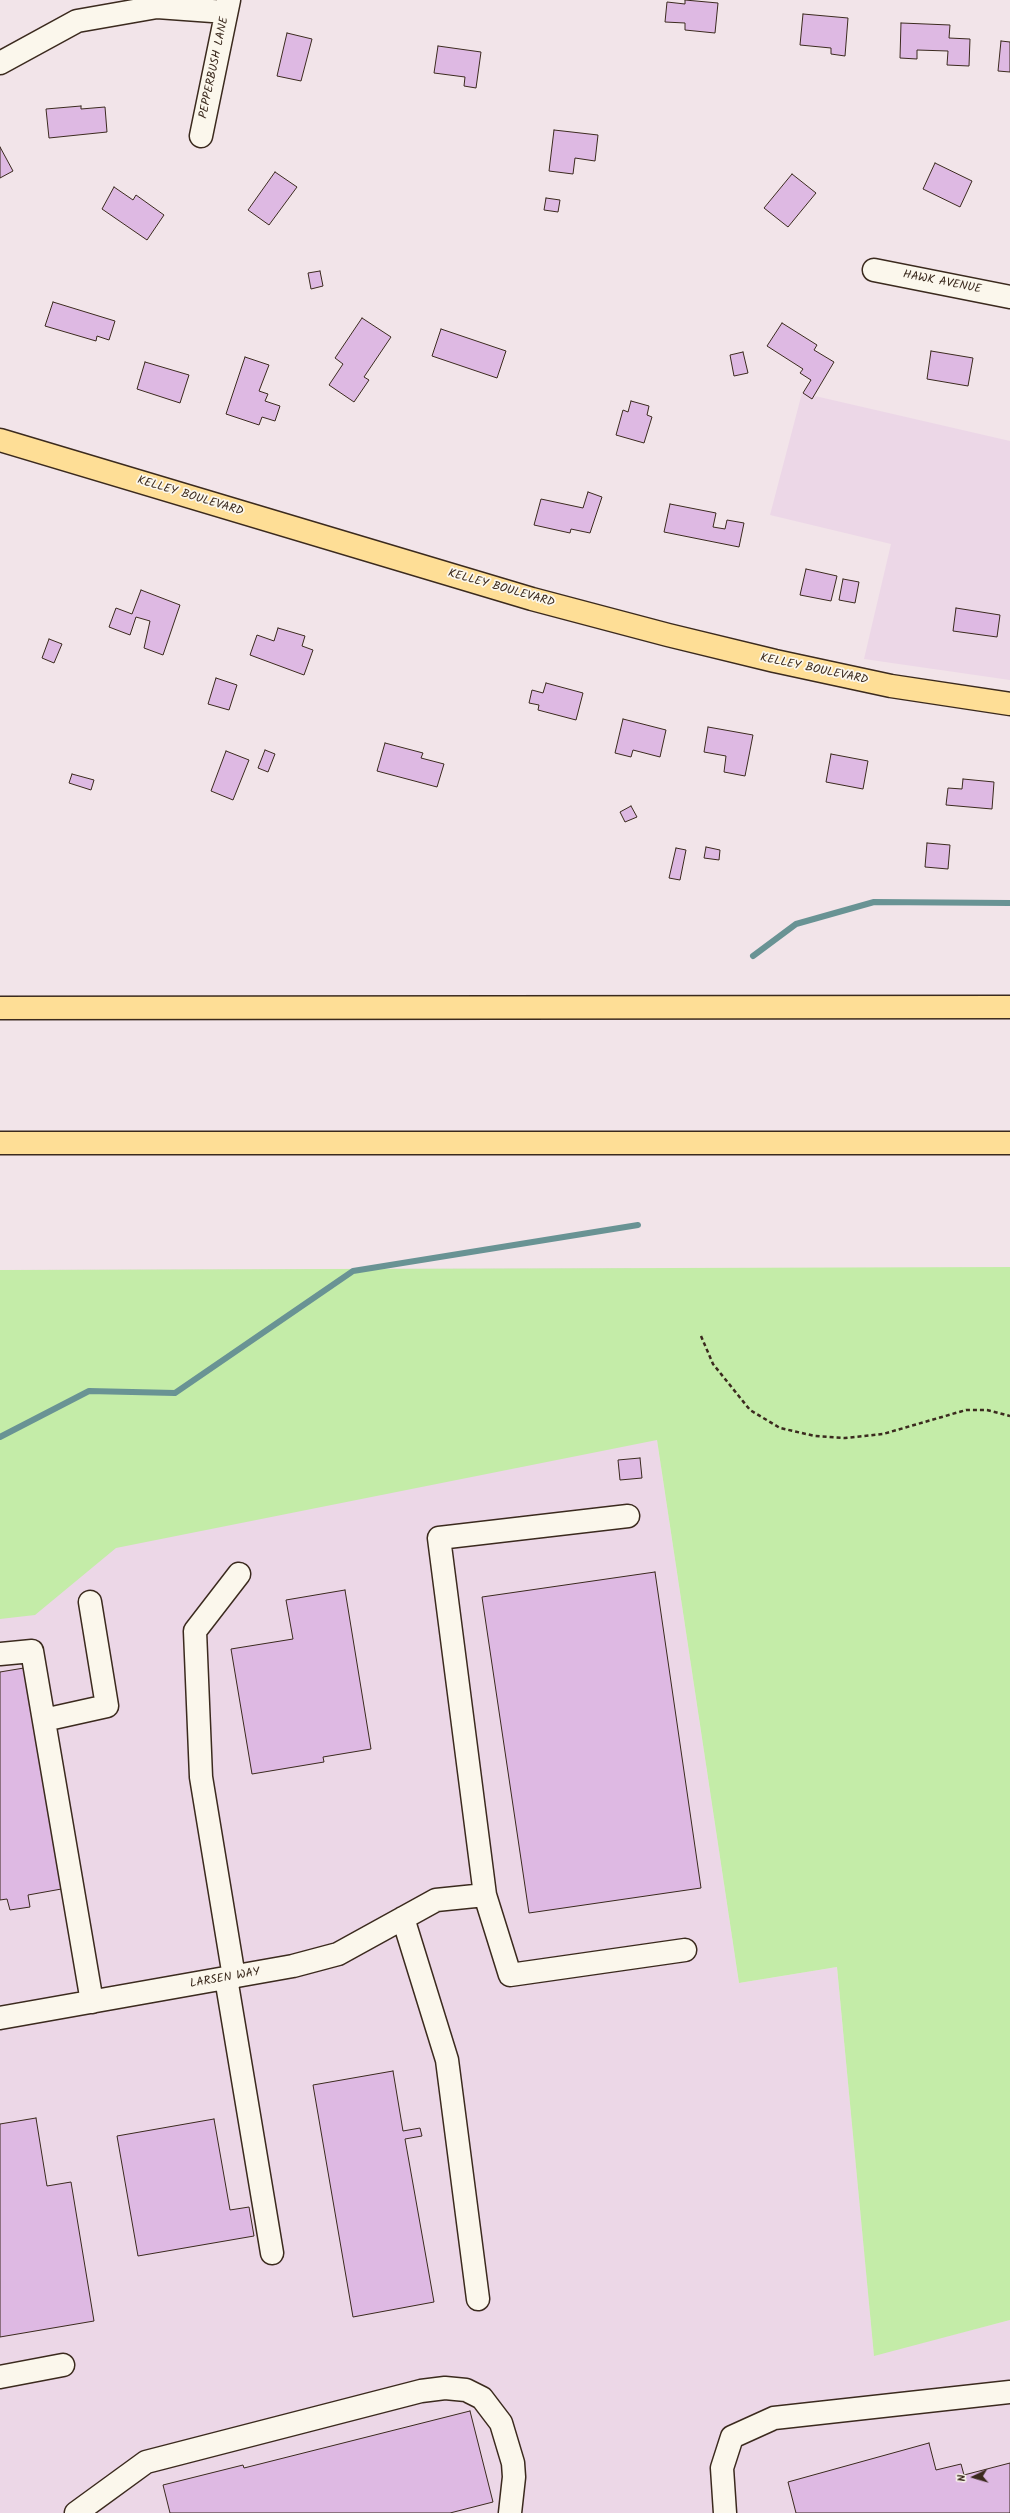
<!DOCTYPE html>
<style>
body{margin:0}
#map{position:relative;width:1010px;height:2513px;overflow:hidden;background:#f2e4e9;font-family:Kalam,sans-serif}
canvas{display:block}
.north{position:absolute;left:954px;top:2457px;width:40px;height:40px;-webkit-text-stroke:3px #fbf7ec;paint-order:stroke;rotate:265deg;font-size:11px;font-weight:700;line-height:16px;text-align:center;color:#3b2a1e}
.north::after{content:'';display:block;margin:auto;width:14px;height:18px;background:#3b2a1e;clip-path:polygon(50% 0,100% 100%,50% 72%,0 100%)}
</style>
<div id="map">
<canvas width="1010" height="2513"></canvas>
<div class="north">N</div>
</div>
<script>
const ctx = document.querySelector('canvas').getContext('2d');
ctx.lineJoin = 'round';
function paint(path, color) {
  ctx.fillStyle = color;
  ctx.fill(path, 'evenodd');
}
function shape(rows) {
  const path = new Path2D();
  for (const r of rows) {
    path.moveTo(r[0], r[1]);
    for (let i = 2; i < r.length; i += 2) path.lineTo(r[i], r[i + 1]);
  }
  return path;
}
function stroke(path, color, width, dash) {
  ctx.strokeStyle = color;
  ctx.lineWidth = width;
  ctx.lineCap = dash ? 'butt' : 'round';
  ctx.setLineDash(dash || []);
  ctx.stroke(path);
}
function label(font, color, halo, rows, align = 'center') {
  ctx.font = font + ' Kalam,sans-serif';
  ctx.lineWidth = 3.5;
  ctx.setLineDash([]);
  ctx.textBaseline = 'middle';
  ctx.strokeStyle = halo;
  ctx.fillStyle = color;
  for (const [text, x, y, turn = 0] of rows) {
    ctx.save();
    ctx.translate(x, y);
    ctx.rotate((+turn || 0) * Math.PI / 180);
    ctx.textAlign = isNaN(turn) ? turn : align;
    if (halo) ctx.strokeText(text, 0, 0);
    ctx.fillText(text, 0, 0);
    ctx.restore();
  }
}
paint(shape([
 [802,393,1010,441,1010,680,864,659,891,544,770,515],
 [631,1268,739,1983,837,1967,874,2355,1010,2320,1010,2513,0,2513,0,1270]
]), '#ecd7e7');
paint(shape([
 [1010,1267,1010,2320,874,2356,837,1967,739,1983,657,1440,116,1548,35,1615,0,1619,0,1270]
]), '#c4eca8');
stroke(shape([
 [753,956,796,924,874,902,1010,903],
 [0,1437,89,1391,175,1393,353,1271,638,1225]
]), '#699394', 6);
const building = shape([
 [685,0,718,3,715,33,685,30,685,23,665,22,667,2,685,4,685,0],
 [803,14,848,18,845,56,831,54,831,48,800,45,803,14],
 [901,23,950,25,949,38,970,39,969,66,947,65,948,51,917,50,917,59,900,58,901,23],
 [287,33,312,39,301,81,277,76,287,33],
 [1001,41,1010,42,1010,72,998,71,1001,41],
 [438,46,481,52,476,88,464,86,465,77,434,73,438,46],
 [81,106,81,109,105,107,107,132,49,138,46,109,81,106],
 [554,130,598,135,595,161,575,158,573,174,549,171,554,130],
 [0,147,13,171,0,178,0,147],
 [935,163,972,181,960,207,923,189,935,163],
 [275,172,297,187,269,225,248,210,275,172],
 [792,174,816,193,788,227,764,208,792,174],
 [114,187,133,200,136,195,164,215,147,240,102,209,114,187],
 [546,198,560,200,558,212,544,210,546,198],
 [320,271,323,286,311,289,308,273,320,271],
 [53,302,115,321,109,340,97,336,96,341,45,326,53,302],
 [362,318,391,337,364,377,369,380,354,402,329,385,343,364,335,358,362,318],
 [782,323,817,345,814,350,834,362,812,399,803,393,811,380,800,373,803,369,767,346,782,323],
 [441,329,506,351,497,378,432,356,441,329],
 [931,351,973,358,968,386,927,379,931,351],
 [743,352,748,373,734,376,730,355,743,352],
 [245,357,269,365,259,391,268,394,265,401,280,406,275,421,262,417,259,425,226,414,245,357],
 [145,362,189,375,180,403,137,389,145,362],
 [631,401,649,406,647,415,652,417,644,443,616,435,623,410,628,412,631,401],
 [588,492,602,497,590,533,571,529,570,533,534,525,541,499,583,508,588,492],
 [670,504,716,513,713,527,725,529,727,520,744,523,739,547,664,532,670,504],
 [806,569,837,576,831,601,800,595,806,569],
 [843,579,859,582,855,603,839,600,843,579],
 [141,590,180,605,163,655,144,648,150,621,136,617,130,635,109,627,116,608,132,614,141,590],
 [956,608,1000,615,997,637,953,631,956,608],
 [278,628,305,636,302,646,313,650,304,675,250,655,257,635,274,641,278,628],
 [49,639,62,644,54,663,42,658,49,639],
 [216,678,237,685,229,710,208,704,216,678],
 [546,683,583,693,576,720,538,710,539,705,529,703,532,690,543,693,546,683],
 [623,719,666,730,660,757,633,750,631,757,615,753,623,719],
 [708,727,753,735,745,776,724,772,726,756,704,752,708,727],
 [385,743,423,753,421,758,444,764,437,787,377,771,385,743],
 [265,750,275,754,268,772,258,768,265,750],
 [226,751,249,760,233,800,211,791,226,751],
 [831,754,868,761,863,789,826,782,831,754],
 [72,774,94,780,91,790,69,783,72,774],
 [963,779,994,782,992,809,946,805,948,788,962,789,963,779],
 [631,806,637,817,625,822,620,812,631,806],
 [927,843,950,845,948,869,925,867,927,843],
 [706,847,720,850,719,860,704,858,706,847],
 [676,848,686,850,680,880,669,878,676,848],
 [640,1458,642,1478,620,1480,618,1460,640,1458],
 [655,1572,701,1888,529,1913,482,1597,655,1572],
 [345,1590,371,1749,323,1757,324,1762,252,1774,231,1649,293,1639,286,1600,345,1590],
 [30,1667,67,1888,28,1895,30,1907,10,1910,7,1899,0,1900,0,1672,30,1667],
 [393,2071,403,2131,420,2128,422,2136,405,2139,434,2302,353,2317,313,2085,393,2071],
 [36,2118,47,2186,71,2182,94,2321,0,2337,0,2124,36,2118],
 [214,2119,230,2210,249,2207,254,2236,138,2256,117,2136,214,2119],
 [470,2411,493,2502,450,2513,170,2513,163,2485,243,2465,244,2468,470,2411],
 [929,2443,936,2470,961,2464,964,2475,1010,2463,1010,2513,796,2513,788,2482,929,2443]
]);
paint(building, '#deb9e3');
stroke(building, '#3b2a1e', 1);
const minor = shape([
 [0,63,77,21,157,7,226,12],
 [201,136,229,0],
 [874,270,1010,297],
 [0,1654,32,1651,92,2002],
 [44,1720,107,1706,90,1602],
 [485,1895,510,1975,685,1950],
 [403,1918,447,2060,478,2299],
 [234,1977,201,1777,195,1631,239,1574],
 [226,1978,272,2253],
 [0,2018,293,1966,338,1954,436,1900,485,1895,439,1538,628,1516],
 [0,2377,63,2365],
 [76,2513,146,2462,421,2391,445,2388,466,2390,482,2398,501,2423,513,2463,514,2477,510,2513],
 [725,2513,722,2468,732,2437,774,2418,1010,2392]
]);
const major = shape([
 [0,440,532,599,668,635,775,661,891,686,1010,704]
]);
const highway = shape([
 [0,1008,1010,1007],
 [0,1143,1010,1143]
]);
stroke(minor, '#3b2a1e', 25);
stroke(major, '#3b2a1e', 25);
stroke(highway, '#3b2a1e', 25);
stroke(shape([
 [701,1336,713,1364,750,1410,780,1428,815,1436,845,1438,883,1434,966,1410,987,1410,1010,1416]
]), '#3b2a1e', 2.5, [4, 3]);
stroke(minor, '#fbf7ec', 22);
stroke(major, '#fede96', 22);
stroke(highway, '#fede96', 22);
label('12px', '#3b2a1e', '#fbf7ec', [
 ["PEPPERBUSH LANE",215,68,-78],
 ["HAWK AVENUE",942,283,11],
 ["KELLEY BOULEVARD",190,497,17],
 ["KELLEY BOULEVARD",501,589,16],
 ["KELLEY BOULEVARD",814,670,12],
 ["LARSEN WAY",225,1979,-10]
]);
</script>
